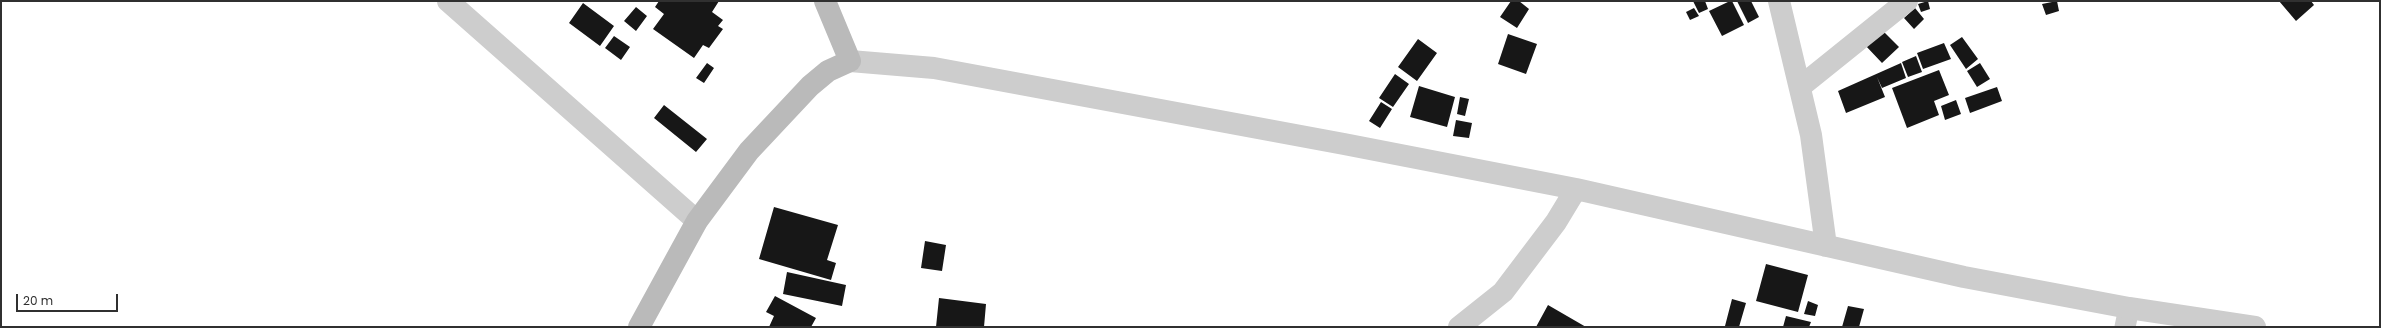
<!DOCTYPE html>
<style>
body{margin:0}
#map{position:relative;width:2381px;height:328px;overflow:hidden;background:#fff;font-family:Poppins,sans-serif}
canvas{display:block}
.frame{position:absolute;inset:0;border:2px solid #303030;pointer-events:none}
.scale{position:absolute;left:16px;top:294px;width:102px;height:18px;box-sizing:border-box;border:2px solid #303030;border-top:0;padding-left:5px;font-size:12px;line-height:14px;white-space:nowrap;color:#303030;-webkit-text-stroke:3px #fff;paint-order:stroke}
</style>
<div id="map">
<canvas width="2381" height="328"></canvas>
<div class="frame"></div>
<div class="scale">20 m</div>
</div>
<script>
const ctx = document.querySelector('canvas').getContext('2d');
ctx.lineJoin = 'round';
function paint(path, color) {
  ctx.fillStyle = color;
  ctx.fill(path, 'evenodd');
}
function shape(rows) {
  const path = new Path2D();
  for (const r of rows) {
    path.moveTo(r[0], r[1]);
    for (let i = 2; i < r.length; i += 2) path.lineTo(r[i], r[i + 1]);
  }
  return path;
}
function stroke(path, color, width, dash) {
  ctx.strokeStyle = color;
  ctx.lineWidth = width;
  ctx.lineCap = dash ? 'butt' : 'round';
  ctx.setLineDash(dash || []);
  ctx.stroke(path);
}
paint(shape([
 [659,1,719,1,712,12,723,20,718,26,723,29,709,48,703,45,694,58,653,29,664,14,655,7],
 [1511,1,1519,1,1529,9,1517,28,1500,17],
 [1693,1,1705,1,1708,9,1699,13],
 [1730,1,1732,1,1744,25,1722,36,1709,11],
 [1737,1,1751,1,1759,17,1748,23],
 [1928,1,1930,9,1921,12,1918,4],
 [2057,1,2059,11,2046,15,2042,4],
 [2279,1,2311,1,2314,5,2296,21],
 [583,3,614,26,600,46,569,23],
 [636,7,647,16,636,31,624,21],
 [1694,8,1699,16,1690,20,1686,12],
 [1915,8,1924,19,1914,29,1904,18],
 [1882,30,1899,47,1882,63,1865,45],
 [1508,34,1537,44,1526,74,1498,64],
 [614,36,630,47,621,60,605,48],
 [1962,37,1978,59,1966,69,1950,45],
 [1418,39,1437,53,1417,81,1398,67],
 [1944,43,1951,59,1923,69,1917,53],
 [1916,56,1922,72,1908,77,1902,62],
 [707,63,714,68,704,83,696,78],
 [1901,63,1906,78,1882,88,1877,77,1885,97,1846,113,1838,91],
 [1980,63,1990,79,1977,87,1967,71],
 [1939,70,1949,95,1934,101,1939,115,1907,128,1892,88],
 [1395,74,1409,84,1393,107,1379,98],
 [1419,86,1455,97,1447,127,1410,117],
 [1997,87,2002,101,1970,113,1965,98],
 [1460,97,1469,99,1465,116,1457,114],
 [1956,100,1961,114,1945,120,1941,106],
 [1381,102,1392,109,1380,128,1369,121],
 [664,105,707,139,696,152,654,118],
 [1456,120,1472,123,1469,138,1453,136],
 [774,207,838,225,827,260,836,263,831,280,759,259],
 [925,241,946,245,942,271,921,268],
 [1766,264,1808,275,1798,312,1756,301],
 [787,272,846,285,842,306,783,294],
 [775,296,816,318,811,327,769,327,774,316,766,312],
 [939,298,986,304,984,327,936,327],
 [1732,299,1746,303,1739,327,1725,326],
 [1808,301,1818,305,1815,316,1804,314],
 [1548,305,1586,327,1536,327],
 [1848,306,1864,309,1859,327,1842,327],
 [1786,316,1811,322,1809,327,1783,327]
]), '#171717');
stroke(shape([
 [2125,327,2129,308]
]), '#cdcdcd', 21);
stroke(shape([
 [448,1,697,221],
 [1779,1,1811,135,1826,246],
 [850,61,934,68,1344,144,1576,189,1964,277,2129,308,2255,327],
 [1800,87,1907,1],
 [1459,327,1503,292,1556,222,1576,189]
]), '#cdcdcd', 22);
stroke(shape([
 [639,327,697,221,749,151,810,86,828,71,850,61,825,1]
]), '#bababa', 22);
</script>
